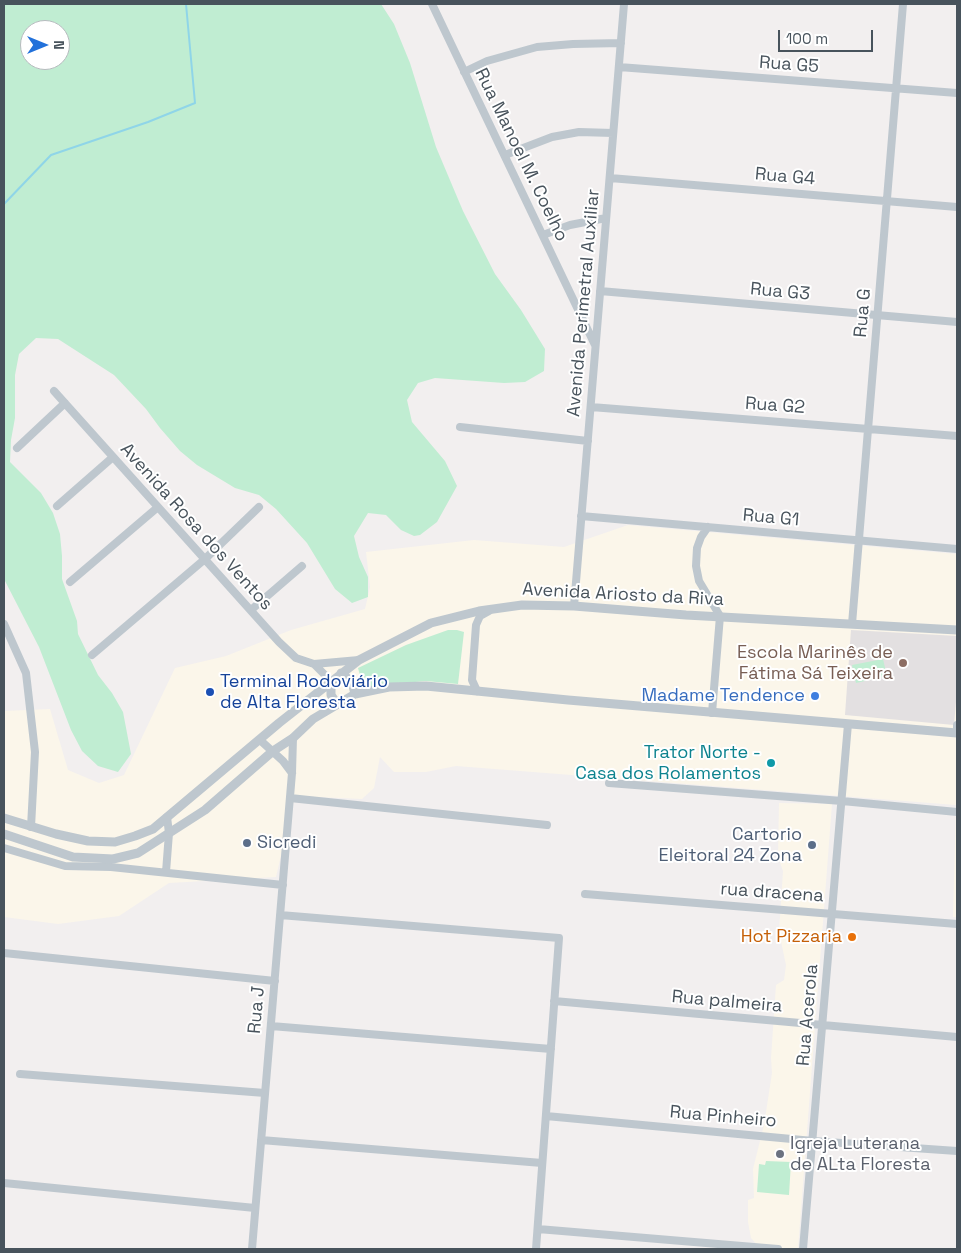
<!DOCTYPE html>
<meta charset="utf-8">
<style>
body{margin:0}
#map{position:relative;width:961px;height:1253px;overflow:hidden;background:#f2efef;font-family:"Space Grotesk",sans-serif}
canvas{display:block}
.frame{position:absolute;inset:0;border:5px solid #48535c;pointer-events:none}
.north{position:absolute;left:20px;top:20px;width:50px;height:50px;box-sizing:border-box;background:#fff;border:1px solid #b6babe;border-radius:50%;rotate:90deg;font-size:14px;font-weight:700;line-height:20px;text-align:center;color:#48535c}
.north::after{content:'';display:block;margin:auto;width:18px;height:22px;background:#2271da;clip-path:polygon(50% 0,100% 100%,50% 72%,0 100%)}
.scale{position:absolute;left:778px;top:30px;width:95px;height:22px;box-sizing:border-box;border:2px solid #48535c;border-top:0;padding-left:6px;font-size:15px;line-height:18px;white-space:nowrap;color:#48535c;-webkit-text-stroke:4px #fff;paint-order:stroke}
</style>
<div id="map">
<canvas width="961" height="1253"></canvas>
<div class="frame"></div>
<div class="north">N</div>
<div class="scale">100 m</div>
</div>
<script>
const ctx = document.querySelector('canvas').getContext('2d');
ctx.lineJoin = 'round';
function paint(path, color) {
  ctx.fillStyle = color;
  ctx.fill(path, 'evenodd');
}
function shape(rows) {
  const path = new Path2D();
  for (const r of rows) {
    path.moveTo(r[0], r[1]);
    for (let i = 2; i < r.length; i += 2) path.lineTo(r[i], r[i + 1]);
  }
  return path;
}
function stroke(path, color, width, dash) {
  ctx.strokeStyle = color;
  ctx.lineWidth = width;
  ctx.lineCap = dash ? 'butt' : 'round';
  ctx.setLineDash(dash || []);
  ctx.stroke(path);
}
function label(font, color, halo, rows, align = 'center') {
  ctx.font = font + ' "Space Grotesk",sans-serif';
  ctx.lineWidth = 4;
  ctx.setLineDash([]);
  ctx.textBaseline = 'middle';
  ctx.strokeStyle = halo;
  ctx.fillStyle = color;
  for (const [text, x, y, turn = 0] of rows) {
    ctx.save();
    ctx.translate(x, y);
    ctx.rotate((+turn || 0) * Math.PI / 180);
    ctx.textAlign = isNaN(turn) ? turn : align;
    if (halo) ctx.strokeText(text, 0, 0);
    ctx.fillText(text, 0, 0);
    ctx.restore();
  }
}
paint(shape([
 [628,525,957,554,957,917,953,917,956,805,456,766,426,772,394,772,380,757,374,788,362,799,295,796,276,877,169,883,119,916,58,924,4,917,4,711,50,709,68,770,99,783,124,775,175,668,226,656,291,630,365,609,370,587,366,552,474,540,564,547],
 [779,803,832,804,798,1249,761,1249,751,1238,748,1222,748,1200,754,1198,753,1169,764,1125,772,1073,771,1058,776,985,784,980,786,965,779,932,783,871,778,857]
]), '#fbf6ea');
paint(shape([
 [851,630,957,636,957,690,954,725,845,715]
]), '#e3e0e1');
paint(shape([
 [4,4,381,4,394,24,410,63,436,147,463,211,495,274,521,310,545,349,544,371,525,382,504,383,435,378,418,383,407,400,412,422,445,461,457,486,437,522,420,535,414,536,401,530,386,515,368,513,354,536,359,557,368,577,368,597,352,603,335,589,307,543,276,509,259,495,235,488,197,465,180,451,160,428,146,409,114,375,58,339,36,338,19,354,15,375,15,418,11,440,10,462,41,493,53,513,60,534,62,556,62,579,77,621,78,634,98,675,112,693,123,712,131,754,118,772,98,766,82,751,71,730,39,647,4,579],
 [30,30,60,30,60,60,30,60],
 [448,630,457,630,464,632,458,684,426,681,363,687,358,668,406,645],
 [883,659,887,676,856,683,852,665],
 [766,1161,791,1162,789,1195,757,1192,759,1164,765,1165]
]), '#c0edd2');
stroke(shape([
 [4,204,51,155,148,122,195,103,186,4]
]), '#8fd5e8', 2);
stroke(shape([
 [432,4,595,345],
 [619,67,957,93],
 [464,72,487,61,537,47,573,44,621,43],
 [505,155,552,137,579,132,613,133],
 [610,178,957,207],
 [543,235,570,225,606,218],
 [600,291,957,322],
 [54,391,279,642,296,658,314,664,324,674,331,684],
 [591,407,957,436],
 [460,427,588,441],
 [17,448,65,403],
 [57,506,113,457],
 [581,516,957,549],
 [708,527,701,537,697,548,696,566,699,581,720,616,712,713],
 [70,582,158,507],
 [574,606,624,4],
 [251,610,302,566],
 [4,624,26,673,35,752,31,827],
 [852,624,903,4],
 [92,655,205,559,259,507],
 [314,664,359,660],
 [477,691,472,680,476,625,480,616,489,611],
 [957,733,957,725],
 [260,740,283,761,292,773],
 [609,783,842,801,957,812],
 [290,798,547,825],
 [4,848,65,866,111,867,283,885],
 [166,872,169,833,167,817],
 [585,894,957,924],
 [280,915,559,938,536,1249],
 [4,953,275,981],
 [554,1001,957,1037],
 [271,1026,551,1049],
 [20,1074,265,1093],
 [546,1116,813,1141,957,1151],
 [261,1140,542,1163],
 [4,1183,255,1208],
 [538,1229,778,1249],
 [252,1249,292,773,293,738],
 [803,1249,848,724]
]), '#bec7ce', 8);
stroke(shape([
 [341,673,352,682,355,694],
 [331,684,331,695,337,704],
 [4,818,56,834,88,841,115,842,135,836,153,829,279,723,359,660,431,623,479,611,522,605,574,606,686,615,957,630],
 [4,834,73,857,113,859,138,853,205,810,273,751,293,738,313,719,355,694,389,687,426,686,568,700,957,733]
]), '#bec7ce', 9);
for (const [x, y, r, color] of [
 [903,663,5,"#8d6e63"],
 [210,692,5,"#1a4fb4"],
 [815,696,5,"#3f7fe0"],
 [771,763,5,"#0f9aa8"],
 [247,843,5,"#5c6f8a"],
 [812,845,5,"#5c6f8a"],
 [852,937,5,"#e8710a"],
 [780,1154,5,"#6b7280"]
]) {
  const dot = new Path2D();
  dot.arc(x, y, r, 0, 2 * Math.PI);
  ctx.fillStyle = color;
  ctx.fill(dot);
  stroke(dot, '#fff', 2);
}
label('18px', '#48535c', '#fff', [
 ["Rua G5",789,65,4],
 ["Rua Manoel M. Coelho",521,155,64],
 ["Rua G4",785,177,5],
 ["Rua G3",780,292,5],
 ["Avenida Perimetral Auxiliar",584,303,-85],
 ["Rua G",863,313,-85],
 ["Rua G2",775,406,4],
 ["Rua G1",771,518,5],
 ["Avenida Rosa dos Ventos",196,527,48],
 ["Avenida Ariosto da Riva",623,595,3],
 ["rua dracena",772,893,4],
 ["Rua palmeira",727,1002,5],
 ["Rua J",257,1010,-85],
 ["Rua Acerola",808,1015,-85],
 ["Rua Pinheiro",723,1117,5]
]);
label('18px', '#785e54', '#fff', [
 ["Escola Marinês de",893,653],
 ["Fátima Sá Teixeira",893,674]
], 'right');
label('18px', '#164399', '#fff', [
 ["Terminal Rodoviário",220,682],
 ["de Alta Floresta",220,703]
], 'left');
label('18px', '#366cbe', '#fff', [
 ["Madame Tendence",805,696]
], 'right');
label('18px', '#0d838f', '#fff', [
 ["Trator Norte -",761,753],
 ["Casa dos Rolamentos",761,774]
], 'right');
label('18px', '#4e5e75', '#fff', [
 ["Cartorio",802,835],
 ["Eleitoral 24 Zona",802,856],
 ["Sicredi",257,843,"left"]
], 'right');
label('18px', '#c56008', '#fff', [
 ["Hot Pizzaria",842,937]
], 'right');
label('18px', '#5b616d', '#fff', [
 ["Igreja Luterana",790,1144],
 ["de ALta Floresta",790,1165]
], 'left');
</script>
